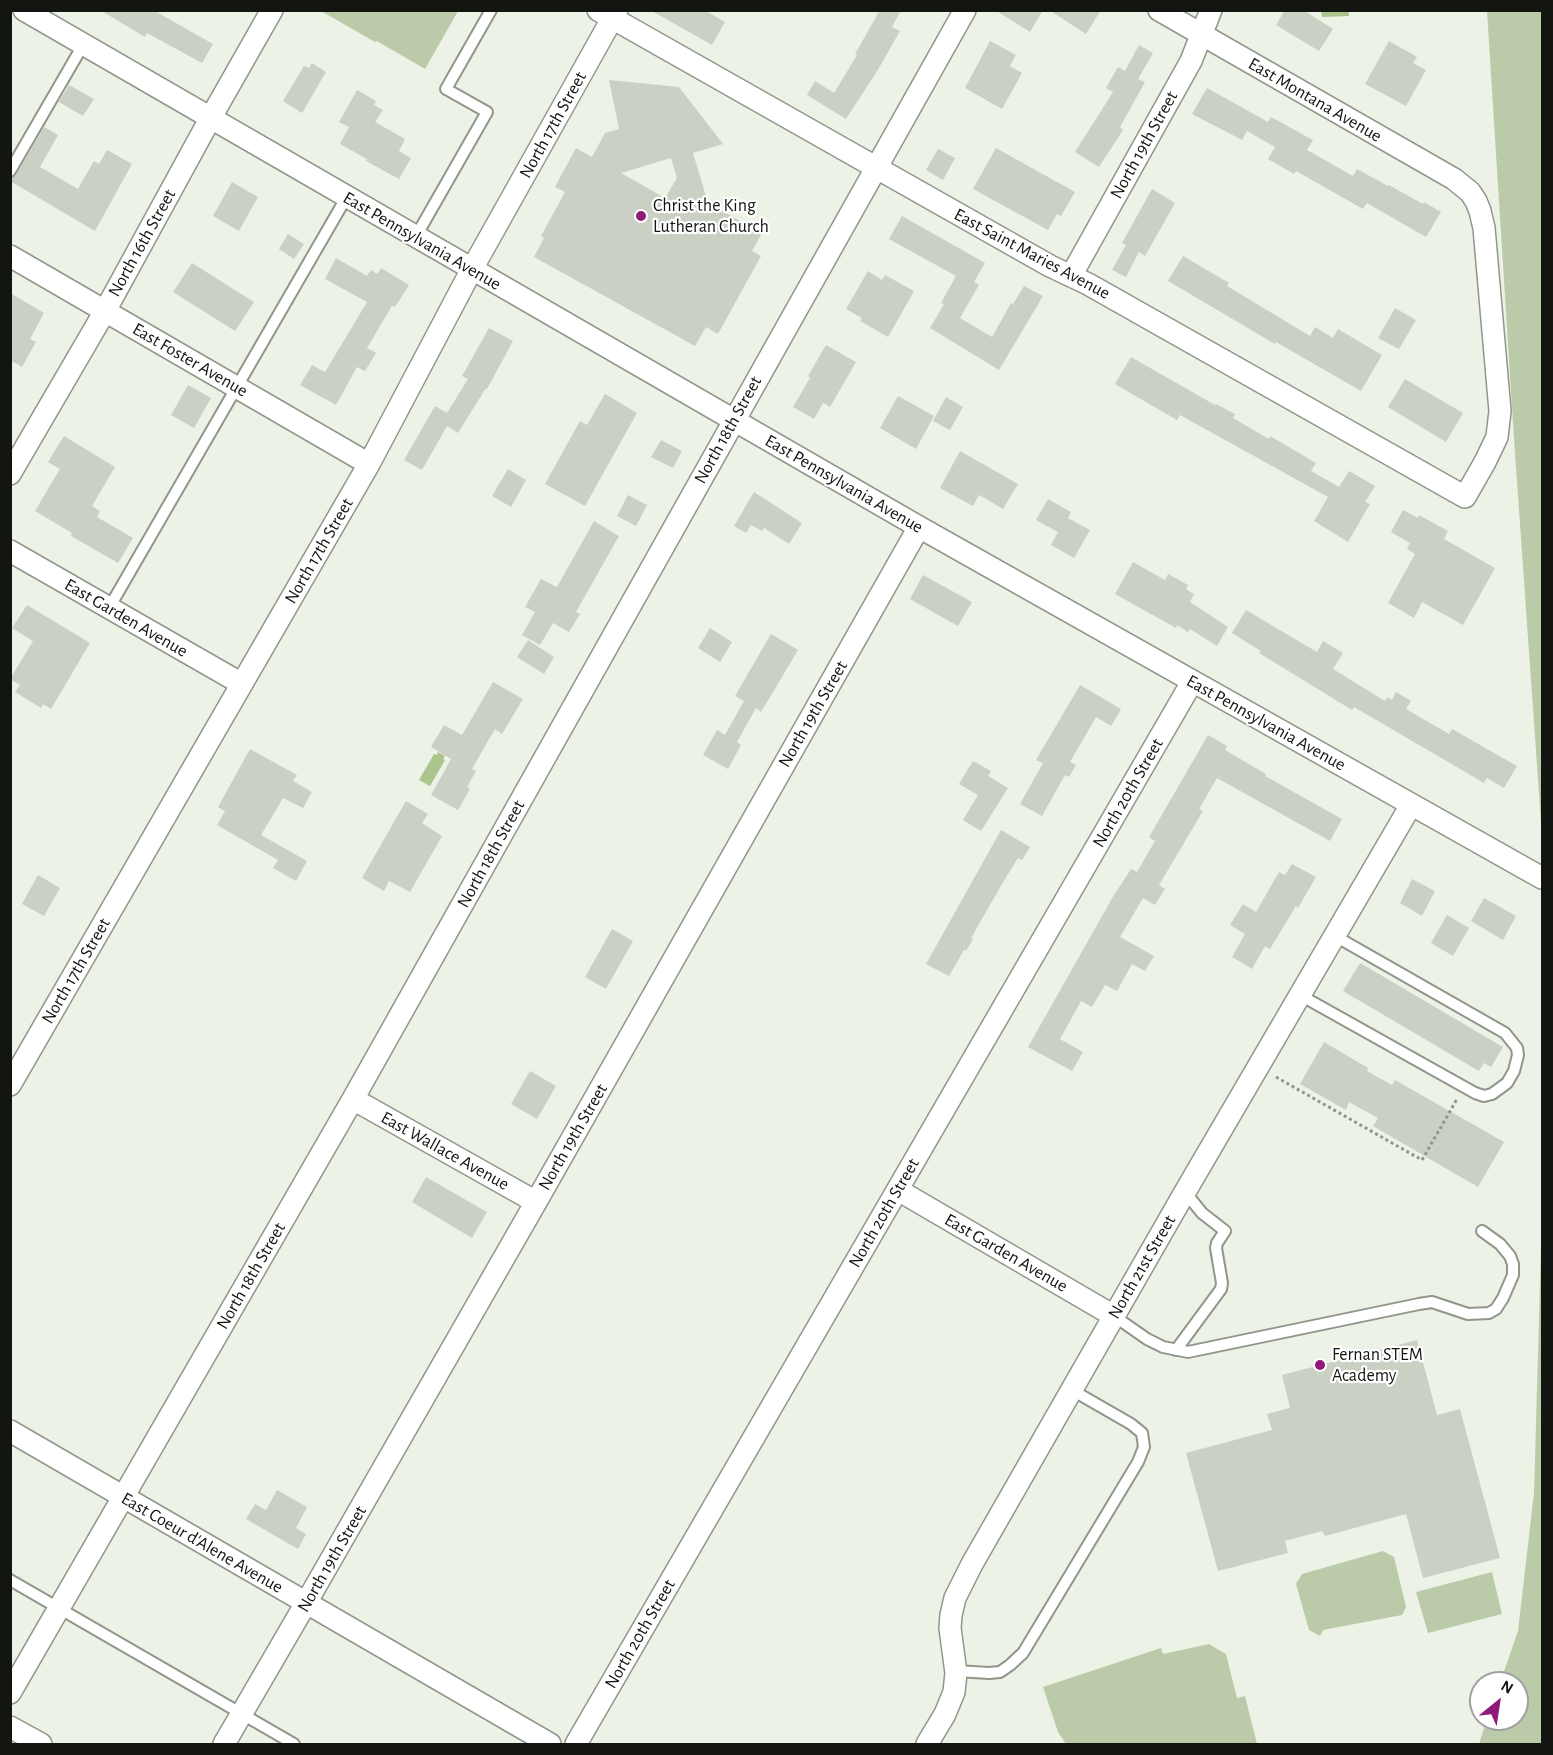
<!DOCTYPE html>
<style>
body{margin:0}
#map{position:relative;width:1553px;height:1755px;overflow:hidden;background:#ecf2e5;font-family:"Alegreya Sans",sans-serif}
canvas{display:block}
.frame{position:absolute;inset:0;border:12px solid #131511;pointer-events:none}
.north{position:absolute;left:1469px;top:1671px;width:60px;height:60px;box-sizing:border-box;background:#fff;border:2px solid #a1a1a0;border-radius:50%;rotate:30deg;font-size:16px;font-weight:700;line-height:24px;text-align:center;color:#131511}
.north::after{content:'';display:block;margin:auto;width:21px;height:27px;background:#901a7a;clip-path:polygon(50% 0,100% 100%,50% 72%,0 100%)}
</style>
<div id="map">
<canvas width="1553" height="1755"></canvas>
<div class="frame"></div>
<div class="north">N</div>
</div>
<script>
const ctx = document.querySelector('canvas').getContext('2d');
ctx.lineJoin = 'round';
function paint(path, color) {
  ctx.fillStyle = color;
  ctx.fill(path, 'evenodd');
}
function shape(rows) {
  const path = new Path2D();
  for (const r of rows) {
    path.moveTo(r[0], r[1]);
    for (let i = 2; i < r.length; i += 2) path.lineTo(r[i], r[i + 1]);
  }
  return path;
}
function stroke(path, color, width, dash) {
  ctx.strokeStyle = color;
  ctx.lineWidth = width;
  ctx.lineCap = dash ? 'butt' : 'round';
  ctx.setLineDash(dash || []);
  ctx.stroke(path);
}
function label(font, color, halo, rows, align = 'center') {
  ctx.font = font + ' "Alegreya Sans",sans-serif';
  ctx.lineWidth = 4.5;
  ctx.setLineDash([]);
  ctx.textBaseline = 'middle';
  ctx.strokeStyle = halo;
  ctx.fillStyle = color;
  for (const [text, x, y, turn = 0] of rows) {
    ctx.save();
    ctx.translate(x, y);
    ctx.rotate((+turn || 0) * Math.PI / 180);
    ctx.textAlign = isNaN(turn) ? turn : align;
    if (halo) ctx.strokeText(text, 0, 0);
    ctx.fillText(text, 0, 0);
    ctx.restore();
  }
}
paint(shape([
 [321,11,458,11,425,69,377,41,375,42],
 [1487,11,1542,11,1542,836,1514,439],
 [1542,1212,1542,1744,1479,1744,1487,1719,1517,1719,1517,1683,1500,1683,1518,1631,1534,1493],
 [1383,1551,1394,1557,1406,1607,1402,1615,1323,1630,1320,1636,1309,1630,1296,1584,1302,1574],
 [1492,1572,1502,1614,1428,1633,1416,1592],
 [1209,1644,1226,1654,1237,1698,1245,1696,1257,1744,1066,1744,1058,1732,1043,1687,1161,1648,1163,1654]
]), '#bbcba9');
paint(shape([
 [1321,11,1349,11,1349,16,1322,17],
 [438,752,445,756,443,759,445,760,430,786,419,780,434,754,437,755]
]), '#acc48e');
paint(shape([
 [100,10,153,10,213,44,202,63,147,33,145,37],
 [650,10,704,10,725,22,712,45],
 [880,10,901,10,892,27,900,31,879,68,846,119,807,95,815,81,834,93,857,55,855,54],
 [995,10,1043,10,1030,32],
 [1049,10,1101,10,1086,34],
 [1285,10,1303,10,1333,29,1319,51,1276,25],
 [990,41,1016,55,1010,66,1022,73,1002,109,965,88],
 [1389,41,1417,57,1413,63,1426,70,1406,106,1365,84],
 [1139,45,1153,53,1138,79,1145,82,1120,127,1123,130,1099,167,1075,152,1113,92,1106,88,1118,67,1125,71],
 [312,63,326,72,302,113,283,101,304,66,309,68],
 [609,80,679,87,723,144,693,153,708,203,762,233,752,251,761,256,718,334,706,327,695,346,534,257,544,238,541,236,565,192,555,187,576,148,592,157,605,133,619,129],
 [671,158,677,178,665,198,621,173],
 [69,85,94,99,83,116,59,102],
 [1207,88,1268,122,1271,117,1313,140,1307,150,1353,176,1357,169,1388,186,1389,185,1423,204,1424,202,1441,212,1426,237,1367,203,1363,209,1296,171,1294,174,1268,159,1275,147,1247,131,1242,140,1192,114],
 [357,90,376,101,374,105,383,110,375,122,405,139,399,151,411,158,399,179,366,161,367,159,340,144,349,127,339,122],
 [44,127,58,135,40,167,78,189,94,161,99,164,107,150,132,164,95,231,10,181,10,178,16,175],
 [996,148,1075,192,1061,216,1057,214,1048,230,973,189],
 [938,149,955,158,943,180,926,170],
 [232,182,258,197,239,231,213,216],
 [1152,189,1175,203,1145,256,1139,252,1126,277,1112,270,1126,245,1122,243],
 [902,216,985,263,974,282,979,285,960,318,992,337,1011,303,1013,304,1024,286,1043,296,999,370,930,328,944,304,941,303,956,276,889,239],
 [288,234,304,244,294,259,279,249],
 [1183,256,1229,283,1227,286,1310,336,1315,327,1333,338,1338,329,1382,355,1361,391,1276,342,1275,344,1168,281],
 [336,258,367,276,371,270,377,274,381,268,409,285,395,307,392,306,367,348,376,353,365,371,357,367,336,405,300,385,312,365,325,372,367,302,325,279],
 [192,263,254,302,235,331,173,292],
 [868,271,882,280,885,275,914,291,888,337,860,321,862,318,846,309],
 [10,293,44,313,30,339,36,342,22,367,10,360],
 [1395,308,1416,320,1399,349,1378,338],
 [489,328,513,341,487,389,486,388,458,433,447,426,422,470,404,460,435,406,447,413,468,379,462,376],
 [826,345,856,362,830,407,823,403,814,419,793,407,810,378,808,376],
 [1131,357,1215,405,1216,404,1235,414,1233,418,1269,439,1270,436,1316,463,1311,471,1339,487,1349,471,1375,486,1365,502,1370,504,1348,542,1314,521,1328,497,1180,415,1177,420,1115,384],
 [1405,379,1463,413,1446,442,1388,407],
 [188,385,211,398,194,428,171,415],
 [605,394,637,413,585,506,545,484,580,421,587,425],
 [898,396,934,416,916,449,880,428],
 [946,397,963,407,950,430,933,421],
 [64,436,115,467,92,506,100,511,97,517,133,538,118,563,71,536,72,533,35,511,60,469,48,462],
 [661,440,682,451,673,468,651,457],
 [960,451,1018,484,1003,509,979,495,973,506,940,488],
 [508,469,526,480,511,507,492,496],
 [754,492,802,523,789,544,764,528,762,531,751,525,746,533,734,526],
 [628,495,647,505,636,526,617,516],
 [1048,499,1071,512,1068,518,1090,530,1074,558,1051,545,1058,532,1036,520],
 [1403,510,1418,518,1419,515,1448,531,1444,539,1495,568,1463,625,1422,602,1414,618,1388,603,1415,554,1407,549,1410,543,1391,532],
 [594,521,619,536,576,612,580,614,569,632,553,623,540,645,522,635,535,612,525,607,541,579,557,587],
 [1133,562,1165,580,1168,574,1188,585,1186,589,1194,594,1190,602,1228,627,1217,646,1190,629,1188,632,1177,625,1176,628,1115,594],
 [923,575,972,602,958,626,910,599],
 [27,605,90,643,51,709,43,704,41,708,15,692,20,685,10,679,33,641,12,628],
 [1246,610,1317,652,1323,641,1343,653,1333,669,1385,701,1388,697,1392,700,1396,692,1411,701,1406,709,1449,734,1452,729,1517,766,1504,788,1487,778,1484,783,1354,707,1352,710,1259,653,1261,651,1232,633],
 [710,628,732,642,720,662,698,648],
 [771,634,798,650,761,712,756,708,737,742,741,745,728,769,703,755,717,730,725,735,744,701,735,696],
 [528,640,554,657,544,674,517,657],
 [493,682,523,699,502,734,495,729,485,746,472,769,476,771,467,787,470,789,458,810,431,795,451,759,431,747,444,725,462,735],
 [1080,685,1121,709,1111,726,1096,717,1070,762,1076,765,1069,777,1065,775,1042,816,1020,804,1043,763,1036,760],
 [1208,735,1227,746,1225,750,1266,774,1265,776,1342,819,1330,841,1217,778,1199,809,1203,811,1159,885,1165,889,1155,905,1143,898,1120,937,1154,956,1145,971,1132,964,1117,991,1105,985,1092,1007,1081,1001,1060,1039,1083,1052,1072,1071,1028,1047,1114,895,1131,869,1137,872,1155,841,1149,837],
 [250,749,297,775,293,781,312,792,303,808,283,798,261,835,307,861,296,881,273,868,278,860,217,825,225,811,218,807],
 [973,761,991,771,988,776,1008,788,981,831,963,820,978,795,959,784],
 [406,801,428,814,422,823,442,836,410,892,389,881,384,891,362,878],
 [1001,830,1030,847,1022,860,1018,858,1002,884,971,938,973,939,966,951,964,950,949,976,926,964],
 [1292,864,1316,877,1298,908,1296,906,1270,949,1265,946,1252,969,1232,957,1245,934,1230,925,1243,904,1256,912,1279,872,1285,875],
 [38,875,60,888,44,916,22,904],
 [1412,879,1435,891,1422,916,1400,903],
 [1484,898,1516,916,1503,940,1471,921],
 [1447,915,1469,928,1453,956,1431,943],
 [612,929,633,941,606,989,585,977],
 [1360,963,1503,1047,1491,1067,1484,1063,1479,1071,1343,991],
 [1324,1042,1368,1068,1367,1071,1392,1085,1395,1080,1504,1142,1478,1187,1373,1126,1378,1118,1349,1102,1346,1110,1300,1084],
 [530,1071,556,1086,537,1119,511,1104],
 [426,1177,487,1212,472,1238,412,1202],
 [1417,1340,1437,1415,1460,1409,1500,1558,1423,1578,1406,1514,1325,1536,1322,1531,1285,1541,1288,1553,1218,1571,1186,1453,1272,1430,1267,1414,1290,1408,1282,1375],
 [277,1490,307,1507,296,1528,306,1534,298,1549,246,1519,255,1504,266,1510]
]), '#cad0c4');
const service = shape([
 [10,171,83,45],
 [415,238,487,112,446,89,491,10],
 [109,608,346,198],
 [1300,995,1475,1093,1484,1096,1492,1094,1507,1083,1514,1071,1518,1055,1517,1048,1505,1033,1335,936],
 [1114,1316,1147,1339,1163,1347,1188,1352,1419,1304,1432,1302,1468,1314,1489,1313,1496,1309,1503,1298,1513,1275,1513,1264,1510,1256,1500,1244,1482,1231],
 [1176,1350,1221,1289,1222,1283,1216,1248,1217,1243,1225,1231,1202,1213,1185,1192],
 [10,1580,294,1744],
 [956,1671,989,1673,1000,1672,1010,1665,1023,1653,1138,1462,1144,1447,1142,1433,1131,1424,1072,1390]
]);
const minor = shape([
 [24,10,919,527,1542,878],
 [598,10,1050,266,1088,284,1465,497,1485,462,1497,437,1500,411,1484,228,1480,211,1476,201,1470,192,1454,179,1159,10],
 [10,256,369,464],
 [1071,276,1191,61,1211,10],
 [10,474,105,311,210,119,272,10],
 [10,551,242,684],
 [10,1085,369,464,472,269,617,10],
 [353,1099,536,1202],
 [898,1190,1114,1316],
 [10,1431,550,1744],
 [10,1693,353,1099,965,10],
 [10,1727,41,1744],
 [224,1744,306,1603,536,1202,919,527],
 [576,1744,1192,682],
 [927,1744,945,1714,954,1692,956,1673,950,1628,951,1615,955,1598,972,1564,1185,1192,1411,805]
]);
stroke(service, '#91968b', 14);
stroke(minor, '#91968b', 24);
stroke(shape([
 [1276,1077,1422,1160,1457,1099]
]), '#91968d', 3, [3, 3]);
stroke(service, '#fff', 10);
stroke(minor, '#fff', 21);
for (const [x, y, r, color] of [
 [641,216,6,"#901a7a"],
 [1320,1365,6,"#901a7a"]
]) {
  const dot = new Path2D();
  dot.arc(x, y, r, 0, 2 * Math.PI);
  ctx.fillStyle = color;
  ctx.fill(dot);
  stroke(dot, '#fff', 2);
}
label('18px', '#131511', '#fff', [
 ["East Montana Avenue",1315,100,30],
 ["North 17th Street",553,125,-61],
 ["North 19th Street",1144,145,-61],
 ["East Pennsylvania Avenue",422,241,30],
 ["North 16th Street",142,243,-61],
 ["East Saint Maries Avenue",1032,254,28],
 ["East Foster Avenue",190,360,30],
 ["North 18th Street",728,430,-61],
 ["East Pennsylvania Avenue",844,484,30],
 ["North 17th Street",319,551,-60],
 ["East Garden Avenue",126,618,30],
 ["North 19th Street",813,714,-60],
 ["East Pennsylvania Avenue",1266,723,29],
 ["North 20th Street",1128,793,-60],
 ["North 18th Street",491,854,-61],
 ["North 17th Street",76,971,-60],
 ["North 19th Street",573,1137,-60],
 ["East Wallace Avenue",445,1151,29],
 ["North 20th Street",884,1213,-60],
 ["East Garden Avenue",1006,1253,30],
 ["North 21st Street",1142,1267,-60],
 ["North 18th Street",251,1276,-60],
 ["East Coeur d'Alene Avenue",202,1543,30],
 ["North 19th Street",332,1559,-60],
 ["North 20th Street",640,1634,-60]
]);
label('18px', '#131511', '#fff', [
 ["Christ the King",653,206],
 ["Lutheran Church",653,227],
 ["Fernan STEM",1332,1355],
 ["Academy",1332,1376]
], 'left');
</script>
